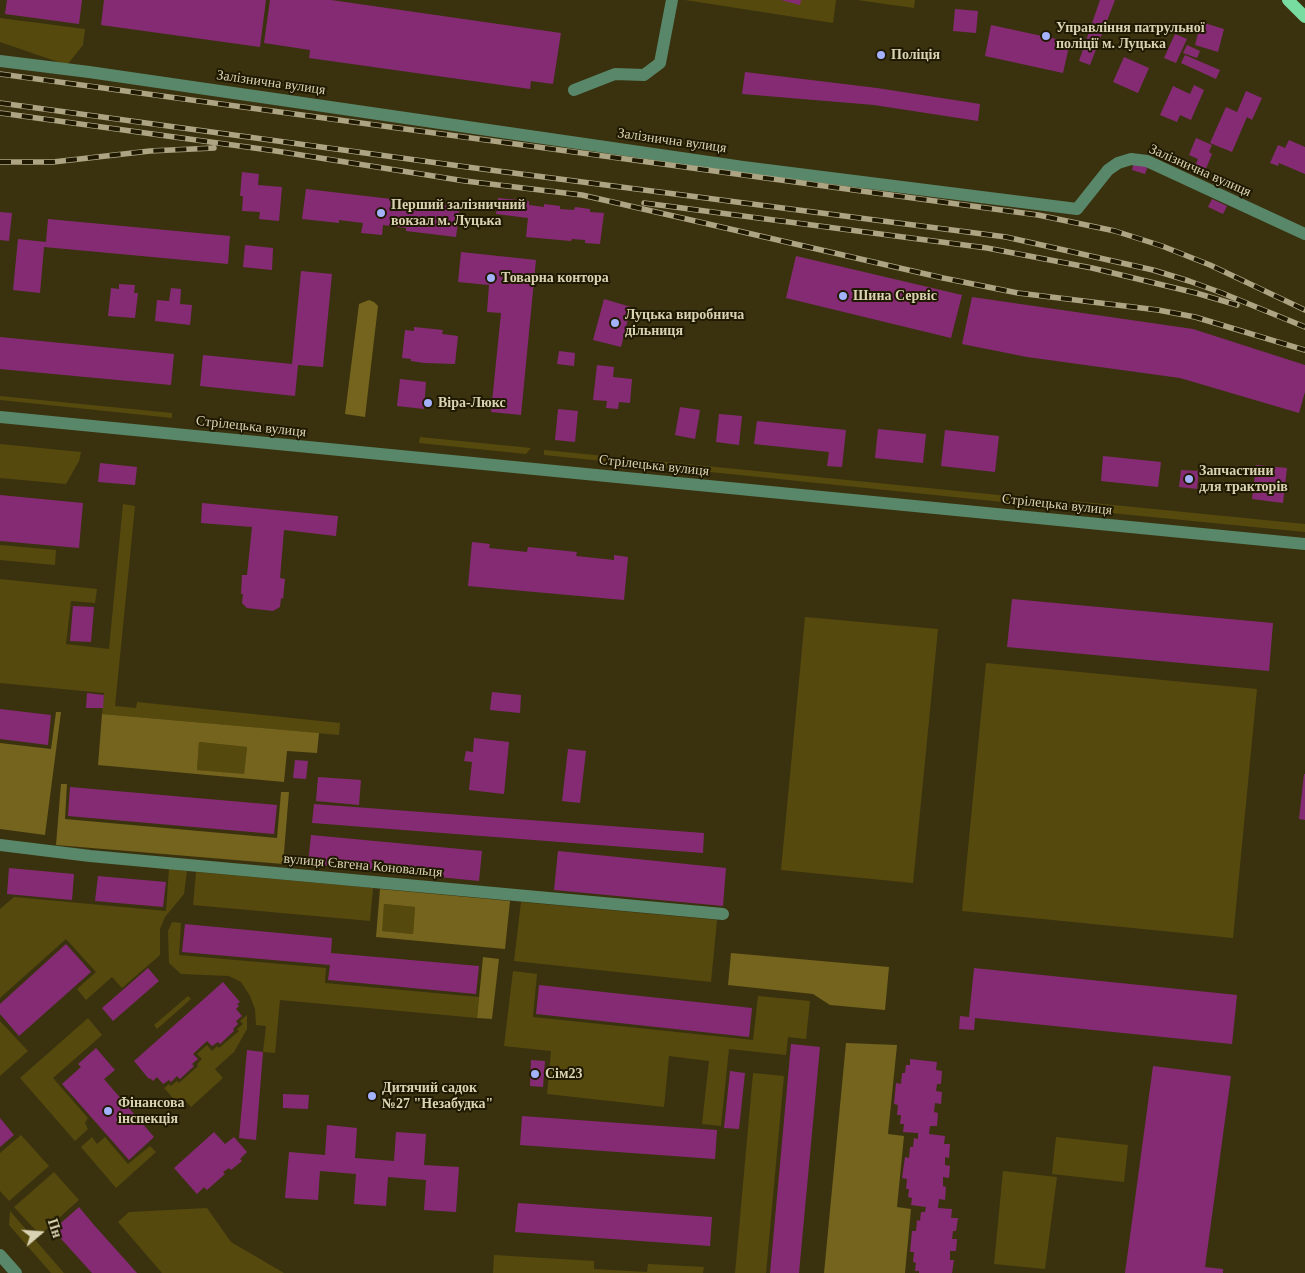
<!DOCTYPE html>
<meta charset="utf-8">
<style>
body{margin:0}
#map{position:relative;width:1305px;height:1273px;overflow:hidden;background:#3a320f;font-family:"Times New Roman",serif}
canvas{display:block}
.north{position:absolute;left:15px;top:1208px;width:50px;height:50px;-webkit-text-stroke:4px #201901;paint-order:stroke;rotate:72deg;font-size:14px;font-weight:700;line-height:20px;text-align:center;color:#dad3b3}
.north::after{content:'';display:block;margin:auto;width:18px;height:22px;background:#dad3b3;clip-path:polygon(50% 0,100% 100%,50% 72%,0 100%)}
</style>
<div id="map">
<canvas width="1305" height="1273"></canvas>
<div class="north">Пн</div>
</div>
<script>
const ctx = document.querySelector('canvas').getContext('2d');
ctx.lineJoin = 'round';
function paint(path, color) {
  ctx.fillStyle = color;
  ctx.fill(path, 'evenodd');
}
function shape(rows) {
  const path = new Path2D();
  for (const r of rows) {
    path.moveTo(r[0], r[1]);
    for (let i = 2; i < r.length; i += 2) path.lineTo(r[i], r[i + 1]);
  }
  return path;
}
function stroke(path, color, width, dash) {
  ctx.strokeStyle = color;
  ctx.lineWidth = width;
  ctx.lineCap = dash ? 'butt' : 'round';
  ctx.setLineDash(dash || []);
  ctx.stroke(path);
}
function label(font, color, halo, rows, align = 'center') {
  ctx.font = font + ' "Times New Roman",serif';
  ctx.lineWidth = 4;
  ctx.setLineDash([]);
  ctx.textBaseline = 'middle';
  ctx.strokeStyle = halo;
  ctx.fillStyle = color;
  for (const [text, x, y, turn = 0] of rows) {
    ctx.save();
    ctx.translate(x, y);
    ctx.rotate((+turn || 0) * Math.PI / 180);
    ctx.textAlign = isNaN(turn) ? turn : align;
    if (halo) ctx.strokeText(text, 0, 0);
    ctx.fillText(text, 0, 0);
    ctx.restore();
  }
}
paint(shape([
 [685,0,836,0,833,23],
 [857,0,915,0,914,8],
 [0,18,85,29,83,45,67,65,0,42],
 [0,396,172,413,172,418,0,400],
 [420,437,531,448,526,454,419,443],
 [0,444,81,452,79,461,66,484,0,478],
 [544,450,1049,500,1042,506,544,455],
 [1073,501,1305,524,1305,532,1080,510],
 [123,504,135,506,115,706,136,708,137,702,340,723,339,735,102,714,104,693,0,683,0,579,97,589,95,603,71,601,66,644,109,649],
 [0,545,56,550,55,565,0,560],
 [805,617,938,629,913,883,781,870],
 [986,663,1257,689,1233,938,962,911],
 [199,742,247,747,244,775,197,770],
 [169,869,187,871,184,894,165,917,160,929,160,955,122,988,112,977,86,1000,77,989,96,972,66,939,0,998,0,909,14,897,166,911],
 [196,872,373,888,370,921,193,905],
 [521,902,717,920,711,982,514,961],
 [384,904,415,907,413,934,381,931],
 [172,922,181,923,179,955,326,968,325,983,479,997,477,1018,280,1000,275,1053,263,1052,266,1026,256,1025,255,1009,250,996,241,982,229,976,181,974,169,963,168,931],
 [513,971,537,974,533,1017,753,1040,758,996,810,1001,806,1039,788,1037,786,1055,729,1049,721,1126,702,1124,709,1061,669,1056,664,1107,547,1094,551,1051,504,1046],
 [188,996,191,999,157,1029,154,1025],
 [247,1015,247,1029,234,1052,215,1069,223,1078,191,1107,185,1100,179,1105,164,1088,169,1084,171,1086,177,1081,179,1083,198,1066,197,1064,202,1059,197,1054,207,1045,212,1051,217,1046,219,1048,239,1031,237,1029,243,1024,240,1021],
 [88,1018,102,1035,53,1078,88,1118,85,1123,88,1129,75,1141,20,1078],
 [0,1021,28,1051,0,1076],
 [753,1073,784,1076,766,1273,735,1273],
 [21,1135,49,1166,9,1201,0,1191,0,1153],
 [92,1137,97,1144,105,1137,128,1164,150,1146,156,1152,116,1188,81,1147],
 [1056,1137,1128,1145,1124,1182,1052,1174],
 [1003,1171,1057,1177,1045,1269,994,1264],
 [54,1172,79,1200,40,1235,14,1207],
 [207,1208,231,1242,284,1273,162,1273,118,1222,129,1212],
 [10,1211,64,1273,51,1273,9,1225],
 [494,1255,594,1261,594,1269,647,1272,648,1264,704,1267,703,1273,493,1273]
]), '#55490e');
paint(shape([
 [369,300,374,302,378,306,365,417,345,414,359,304],
 [56,712,61,712,45,835,0,829,0,743,51,749],
 [102,714,319,733,317,753,287,751,284,782,98,765],
 [199,742,247,747,244,774,197,770],
 [61,784,67,784,65,819,277,838,281,792,289,792,283,864,56,845],
 [380,889,510,901,505,949,376,937],
 [384,904,415,907,413,934,382,931],
 [731,953,889,967,885,1010,830,1005,813,994,728,985],
 [483,957,499,959,492,1019,477,1018],
 [846,1043,897,1045,888,1134,904,1136,897,1207,911,1209,905,1273,824,1273]
]), '#74641d');
paint(shape([
 [7,0,82,0,79,24,5,14],
 [104,0,266,0,260,47,101,25],
 [270,0,331,0,561,33,553,84,531,81,530,89,309,58,310,50,264,43],
 [781,0,801,0,800,5],
 [1100,0,1115,0,1090,65,1079,61],
 [955,9,978,11,976,33,953,31],
 [1201,22,1224,29,1218,52,1195,45],
 [991,25,1070,42,1063,73,985,56],
 [1175,34,1187,39,1176,63,1164,58],
 [1187,45,1200,51,1197,58,1183,53],
 [1185,55,1220,70,1216,79,1181,63],
 [1124,57,1149,68,1138,93,1113,82],
 [745,72,877,88,980,104,978,121,874,105,742,94],
 [1194,85,1204,90,1191,120,1180,115,1177,122,1160,115,1173,86,1190,94],
 [1246,91,1262,98,1252,120,1247,117,1232,152,1210,143,1226,107,1237,112],
 [1196,138,1212,145,1209,152,1212,154,1205,171,1195,166,1198,159,1189,155],
 [1289,140,1305,147,1305,174,1279,163,1278,166,1270,163,1278,145,1285,148],
 [1134,162,1148,166,1145,174,1132,170],
 [242,172,259,174,258,185,282,187,279,221,259,219,260,212,242,211,243,196,240,196],
 [306,189,460,207,456,237,406,231,406,228,383,225,382,235,361,233,363,223,339,220,339,223,302,219],
 [498,198,529,201,529,205,544,207,544,204,560,206,560,209,574,210,575,207,590,209,590,212,604,213,600,244,585,243,585,240,572,239,571,241,526,237,528,218,496,214],
 [1212,199,1227,206,1223,214,1208,207],
 [0,212,12,213,9,241,0,240],
 [48,219,230,236,228,264,44,247,40,293,13,290,18,239,46,242],
 [245,245,273,248,272,270,243,267],
 [461,252,536,260,521,415,491,412,501,313,487,312,489,285,458,282],
 [796,256,962,295,951,338,786,298],
 [301,271,332,274,323,367,298,365,295,396,200,386,203,355,292,364],
 [119,284,135,285,134,293,138,293,135,318,108,316,111,288,119,289],
 [171,288,181,289,180,304,192,305,190,325,155,321,157,300,169,301],
 [972,297,1193,329,1305,365,1305,392,1299,413,1180,378,1027,357,962,344],
 [604,299,631,307,621,347,593,340],
 [414,327,443,330,442,334,458,336,455,364,424,363,411,361,411,359,402,358,405,330,414,331],
 [0,337,174,354,171,385,0,369],
 [559,351,575,353,574,366,557,364],
 [597,365,614,367,613,377,632,379,630,403,619,402,618,409,606,408,607,401,593,400],
 [400,379,426,382,424,409,397,406],
 [680,407,700,410,695,439,675,435],
 [558,409,578,411,575,442,555,440],
 [719,414,742,416,739,445,716,442],
 [757,421,846,430,842,467,827,466,829,452,754,444],
 [878,429,926,434,923,463,875,458],
 [945,430,999,436,995,472,941,466],
 [1103,456,1161,462,1158,487,1101,481],
 [100,463,137,467,135,485,98,482],
 [1256,465,1287,468,1283,503,1252,499],
 [1181,470,1199,471,1197,489,1179,487],
 [0,495,83,503,79,548,0,541],
 [202,503,338,516,336,536,284,530,280,578,285,579,283,599,281,598,280,607,273,611,247,608,242,603,243,594,241,594,242,575,247,575,252,527,201,523],
 [472,542,490,544,489,548,527,552,528,547,577,552,576,556,614,560,614,555,628,557,624,600,468,586],
 [1012,599,1273,623,1269,671,1007,647],
 [73,606,94,607,91,642,70,641],
 [492,692,521,695,520,713,490,710],
 [87,693,104,695,103,708,86,708],
 [0,709,51,715,48,745,0,739],
 [474,738,509,742,504,794,469,790,472,762,464,761,466,751,473,752],
 [568,749,586,751,580,803,562,801],
 [295,760,308,761,306,779,293,778],
 [1304,774,1305,774,1305,820,1299,819],
 [318,777,361,780,359,805,316,801],
 [70,787,277,805,274,834,68,816],
 [314,804,704,833,703,853,312,823],
 [311,835,482,851,479,881,308,864],
 [558,851,726,868,723,906,554,890],
 [9,868,74,874,72,900,7,894],
 [98,876,166,882,163,907,95,901],
 [185,924,332,938,331,953,479,966,476,994,328,980,330,965,182,952],
 [66,944,91,972,19,1036,0,1014,0,1004],
 [148,968,159,981,113,1021,102,1008],
 [974,968,1237,995,1232,1044,975,1018,974,1030,959,1029,960,1016,969,1017],
 [223,982,240,1002,237,1004,239,1006,236,1009,242,1016,236,1021,238,1024,233,1029,234,1031,220,1044,218,1042,212,1046,207,1041,193,1054,198,1059,192,1064,194,1066,180,1079,177,1076,171,1082,169,1080,163,1084,157,1077,153,1081,150,1078,149,1079,134,1061],
 [539,985,752,1008,749,1037,536,1014],
 [791,1044,820,1047,799,1273,770,1273],
 [96,1048,115,1070,104,1079,154,1137,129,1160,62,1084,81,1067,78,1064],
 [247,1050,263,1052,256,1140,239,1138],
 [910,1059,937,1062,936,1070,942,1071,941,1084,937,1084,936,1091,942,1092,941,1104,935,1103,934,1112,938,1113,937,1126,930,1126,929,1134,945,1136,944,1144,950,1144,949,1158,945,1157,945,1165,950,1166,949,1178,943,1177,943,1186,946,1187,945,1200,939,1199,938,1208,952,1209,951,1218,958,1218,956,1231,953,1231,952,1239,957,1239,956,1251,950,1251,950,1260,954,1260,952,1273,919,1273,919,1271,915,1271,916,1263,913,1262,914,1252,910,1252,912,1231,916,1231,917,1220,920,1221,921,1212,925,1212,926,1207,911,1205,912,1198,908,1197,909,1189,906,1189,907,1179,902,1178,905,1157,909,1158,910,1147,913,1147,914,1138,918,1139,918,1133,903,1132,904,1124,900,1124,901,1115,897,1115,898,1105,894,1104,896,1083,901,1084,902,1073,905,1073,906,1065,910,1065],
 [531,1060,545,1061,543,1087,530,1086],
 [1153,1066,1231,1076,1205,1267,1223,1269,1223,1273,1125,1273],
 [730,1071,745,1073,739,1129,724,1128],
 [283,1094,309,1095,308,1109,283,1108],
 [522,1116,717,1130,715,1159,520,1145],
 [0,1118,14,1135,0,1147],
 [327,1125,357,1128,355,1158,394,1161,396,1132,426,1134,424,1165,459,1167,456,1212,424,1210,426,1180,388,1177,386,1206,354,1204,356,1174,320,1171,318,1200,285,1198,289,1152,325,1155],
 [214,1132,225,1144,234,1137,247,1152,240,1159,242,1161,231,1170,229,1168,223,1172,225,1174,207,1190,204,1187,197,1194,174,1168],
 [518,1203,712,1217,710,1246,515,1232],
 [79,1207,94,1225,137,1273,92,1273,53,1230]
]), '#852b74');
stroke(shape([
 [0,61,89,72,743,167,1077,209,1108,170,1118,163,1131,159,1147,161,1305,234],
 [574,90,615,74,644,75,660,63,672,0],
 [0,417,1305,544],
 [0,845,90,856,723,914],
 [0,1255,16,1273]
]), '#59876a', 12);
stroke(shape([
 [1288,0,1305,17]
]), '#78dca0', 12);
const rail = shape([
 [0,74,1038,215,1115,231,1162,246,1210,265,1305,310],
 [0,103,467,167,1006,237,1153,270,1189,281,1222,293,1305,327],
 [0,113,276,151,465,181,582,195,943,278,1018,293,1158,310,1195,317,1305,350],
 [0,162,53,162,150,151,214,148],
 [644,203,987,248,1092,268,1196,293,1237,305]
]);
stroke(rail, '#aca483', 5.5);
stroke(rail, '#201901', 4, [11]);
for (const [x, y, r, color] of [
 [1046,36,5,"#a4b1fc"],
 [881,55,5,"#a4b1fc"],
 [381,213,5,"#a4b1fc"],
 [491,278,5,"#a4b1fc"],
 [843,296,5,"#a4b1fc"],
 [615,323,5,"#a4b1fc"],
 [428,403,5,"#a4b1fc"],
 [1189,479,5,"#a4b1fc"],
 [535,1074,5,"#a4b1fc"],
 [372,1096,5,"#a4b1fc"],
 [108,1111,5,"#a4b1fc"]
]) {
  const dot = new Path2D();
  dot.arc(x, y, r, 0, 2 * Math.PI);
  ctx.fillStyle = color;
  ctx.fill(dot);
  stroke(dot, '#201901', 2);
}
label('bold 14px', '#dad3b3', '#201901', [
 ["Управління патрульної",1056,28],
 ["поліції м. Луцька",1056,44],
 ["Поліція",891,55],
 ["Перший залізничний",391,205],
 ["вокзал м. Луцька",391,221],
 ["Товарна контора",501,278],
 ["Шина Сервіс",853,296],
 ["Луцька виробнича",625,315],
 ["дільниця",625,331],
 ["Віра-Люкс",438,403],
 ["Запчастини",1199,471],
 ["для тракторів",1199,487],
 ["Сім23",545,1074],
 ["Дитячий садок",382,1088],
 ["№27 \"Незабудка\"",382,1104],
 ["Фінансова",118,1103],
 ["інспекція",118,1119]
], 'left');
label('14px', '#dad3b3', '#201901', [
 ["Залізнична вулиця",271,83,8],
 ["Залізнична вулиця",672,141,8],
 ["Залізнична вулиця",1200,171,24],
 ["Стрілецька вулиця",251,427,6],
 ["Стрілецька вулиця",654,466,6],
 ["Стрілецька вулиця",1057,505,6],
 ["вулиця Євгена Коновальця",363,866,5]
]);
</script>
